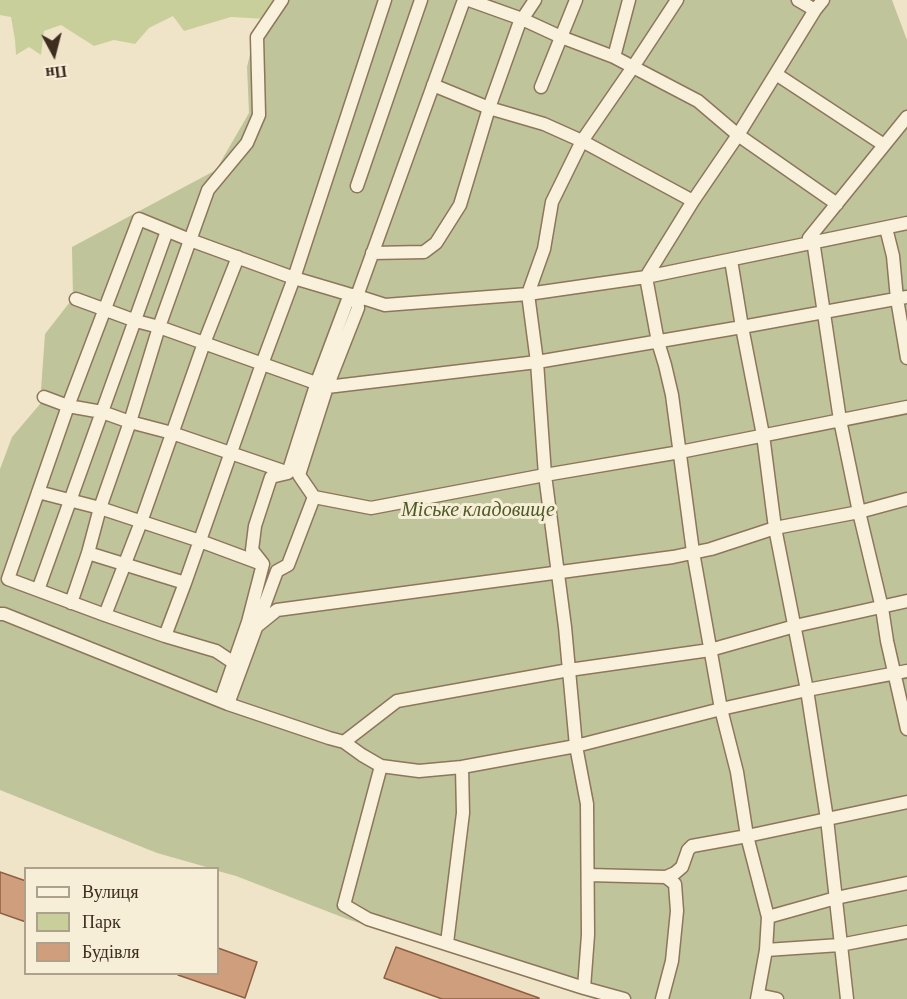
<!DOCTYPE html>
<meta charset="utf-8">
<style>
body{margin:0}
#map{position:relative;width:907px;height:999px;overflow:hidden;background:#f0e4c8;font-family:"Crimson Pro",serif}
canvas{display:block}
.legend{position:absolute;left:24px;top:867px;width:195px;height:108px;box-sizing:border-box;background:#f7eed8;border:2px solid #ada18e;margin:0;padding:8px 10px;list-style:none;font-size:18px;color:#3d2e20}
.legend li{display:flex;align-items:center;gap:12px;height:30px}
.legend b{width:30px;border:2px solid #ada18e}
.north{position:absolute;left:24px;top:24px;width:60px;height:60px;-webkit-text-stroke:4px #f7eed8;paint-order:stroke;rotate:173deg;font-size:16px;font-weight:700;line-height:24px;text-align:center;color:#3d2e20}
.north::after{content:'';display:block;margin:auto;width:21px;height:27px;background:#3d2e20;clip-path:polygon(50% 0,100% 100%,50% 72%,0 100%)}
</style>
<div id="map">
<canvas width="907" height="999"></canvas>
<ul class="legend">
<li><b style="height:8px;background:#faf1dc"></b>Вулиця</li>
<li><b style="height:16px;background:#c9cf9b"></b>Парк</li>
<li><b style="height:16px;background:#cf9f7d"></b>Будівля</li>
</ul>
<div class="north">Пн</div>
</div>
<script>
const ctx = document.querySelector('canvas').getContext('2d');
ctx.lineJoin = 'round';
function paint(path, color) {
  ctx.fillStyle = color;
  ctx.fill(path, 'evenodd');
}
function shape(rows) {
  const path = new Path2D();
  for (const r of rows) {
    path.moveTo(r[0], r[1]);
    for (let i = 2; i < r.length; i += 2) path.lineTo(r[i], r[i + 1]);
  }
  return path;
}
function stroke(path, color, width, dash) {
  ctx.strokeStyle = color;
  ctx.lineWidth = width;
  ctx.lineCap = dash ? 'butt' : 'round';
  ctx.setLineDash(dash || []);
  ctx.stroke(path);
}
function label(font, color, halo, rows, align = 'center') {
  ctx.font = font + ' "Crimson Pro",serif';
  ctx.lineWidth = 6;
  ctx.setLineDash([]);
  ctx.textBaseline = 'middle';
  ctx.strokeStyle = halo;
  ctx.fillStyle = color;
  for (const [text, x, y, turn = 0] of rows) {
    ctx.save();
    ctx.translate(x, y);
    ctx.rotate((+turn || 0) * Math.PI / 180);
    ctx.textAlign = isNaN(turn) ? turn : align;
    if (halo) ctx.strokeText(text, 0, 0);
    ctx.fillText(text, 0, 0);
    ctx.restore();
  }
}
paint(shape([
 [0,0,296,0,266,19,231,17,184,31,173,16,149,28,135,44,114,40,94,46,61,25,44,31,41,55,29,47,16,55,15,40,11,17,0,15]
]), '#c9cf9b');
paint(shape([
 [285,0,892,0,907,40,907,999,594,999,347,919,236,876,218,871,218,868,210,868,157,853,0,790,0,469,12,437,40,404,45,334,73,298,72,247,216,170,249,113,247,67,257,25]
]), '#bfc49a');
const building = shape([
 [0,872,26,881,26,922,0,913,0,872],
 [396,947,539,998,539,999,442,999,384,978,396,947],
 [218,948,257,962,245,998,178,975,178,974,218,974,218,948]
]);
paint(building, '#cf9f7d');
stroke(building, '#8d5f41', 1.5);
const minor = shape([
 [469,0,522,19,561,37,614,57,698,101,738,135,837,204],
 [798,0,815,10],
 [614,57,629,0],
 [776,74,884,145],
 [433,85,489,108,544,124,582,141,693,201],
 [541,87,576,0],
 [907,117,809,238,814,247,840,420,859,512,882,608,887,641,907,729],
 [357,186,421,0],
 [886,228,893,256,897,299,907,358],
 [372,253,424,252,436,243,460,205,489,108,519,24,535,0],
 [731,260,742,327,763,435,775,528,807,690,827,819,847,999],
 [76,299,136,321,159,327,327,387,537,362,742,327,907,297],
 [44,397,68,406,102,412,130,422,172,433,286,472],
 [38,492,100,508,200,541,262,564],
 [314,497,371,508,545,475,680,452,907,407],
 [88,553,185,583],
 [38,590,167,231],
 [71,603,88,553,100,508,130,422,159,327,208,190,247,143,259,115,257,37,282,0],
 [0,614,4,614,228,704,329,738,344,742,362,755,381,766,419,771,462,767,576,746,721,709,807,690,907,671],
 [105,615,141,522,204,343,238,257],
 [248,622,256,627,277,610,673,557,711,549,775,528,859,512,907,499],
 [165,636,185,583,262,364,294,278,385,0],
 [234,663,216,651,165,636,105,615,8,579,68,406,139,219,190,240,294,278,348,294,357,296,385,305,528,294,646,277,907,223],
 [221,700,248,622,263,564,252,550,255,526,271,477,288,473,317,382,347,302,357,296],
 [228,704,277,571,288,565,314,497,299,475,327,387,358,308,357,296,464,0],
 [344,742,397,701,569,670,710,650,795,626,907,601],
 [381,766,344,905,368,919,584,988,624,999],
 [588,875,666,877,675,884,677,911,672,961,662,999],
 [666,877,675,873,682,867,688,850,692,846,747,836,907,802],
 [768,917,836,898,907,883],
 [447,943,463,813,462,767],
 [766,950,840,945,907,932],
 [584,988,588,935,587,804,576,746,565,627,545,475,537,362,528,294,544,249,552,202,582,141,633,67,677,0],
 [758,995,777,999],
 [757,999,766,950,768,917,747,836,737,772,721,709,693,552,672,395,665,365,658,342,646,277,693,201,738,135,815,10,823,0]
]);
stroke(minor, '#8d765c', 15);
stroke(minor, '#faf1dc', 12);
label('italic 20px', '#4d5a26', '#f7eed8', [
 ["Міське кладовище",478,510]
]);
</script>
